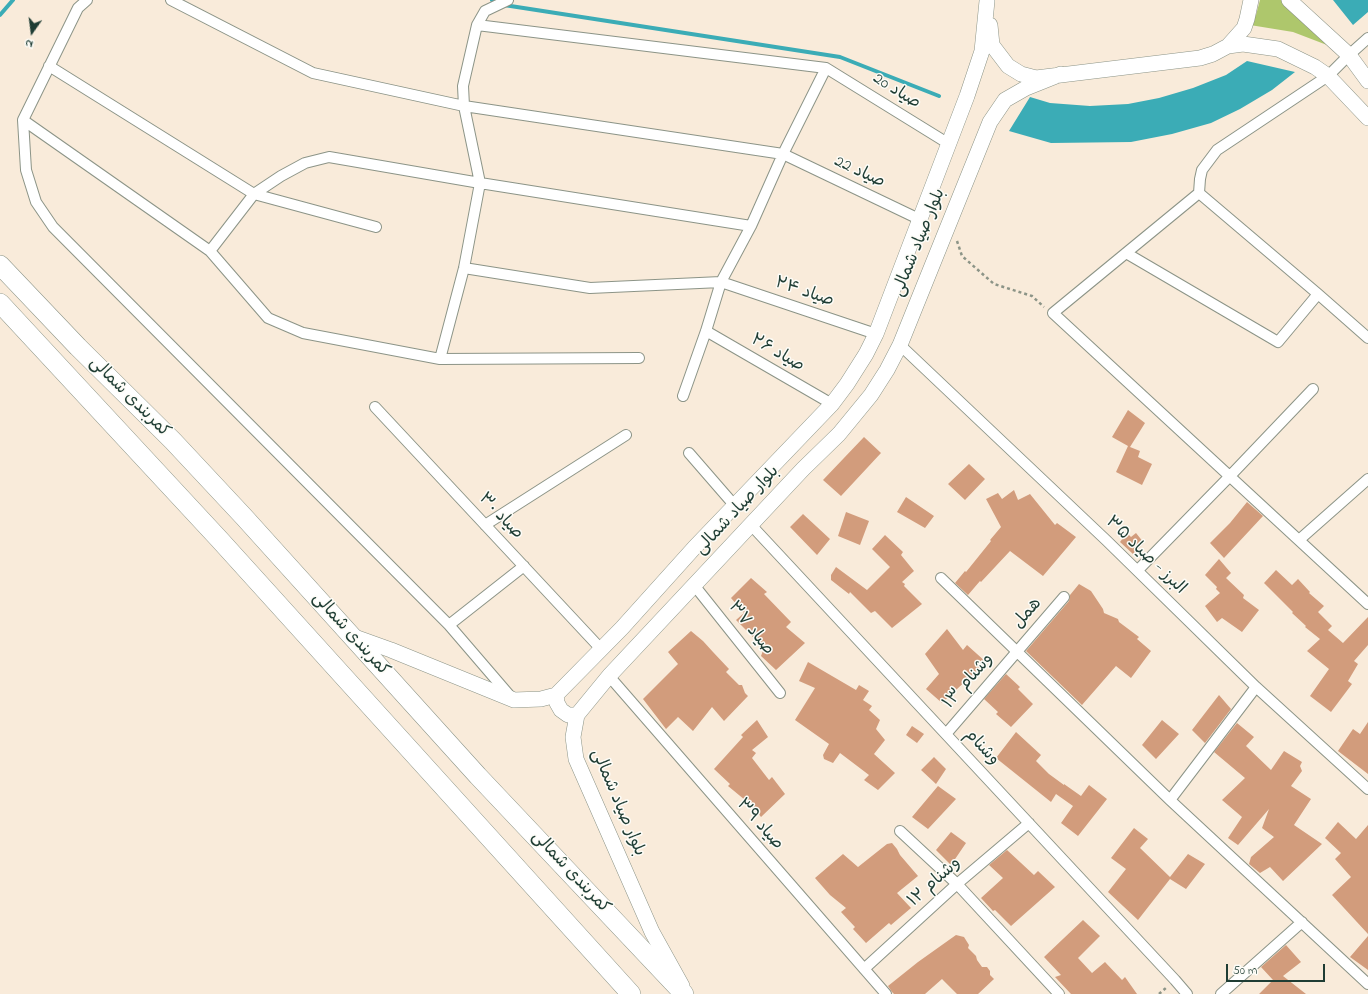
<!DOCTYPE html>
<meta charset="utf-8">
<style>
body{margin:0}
#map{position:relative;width:1368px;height:994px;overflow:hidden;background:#f9ebda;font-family:"Indie Flower",sans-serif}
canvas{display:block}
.north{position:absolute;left:12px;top:12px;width:40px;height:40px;-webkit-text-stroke:3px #fdfcf7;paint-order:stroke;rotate:194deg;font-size:11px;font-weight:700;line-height:16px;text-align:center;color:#1f3d34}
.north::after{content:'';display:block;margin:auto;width:14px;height:18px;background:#1f3d34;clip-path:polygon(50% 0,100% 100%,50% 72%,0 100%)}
.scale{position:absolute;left:1226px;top:964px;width:99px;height:18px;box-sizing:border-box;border:2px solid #1f3d34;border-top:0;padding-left:5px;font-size:12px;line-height:14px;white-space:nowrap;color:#1f3d34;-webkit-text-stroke:3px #fdfcf7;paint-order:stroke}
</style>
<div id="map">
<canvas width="1368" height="994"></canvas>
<div class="north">N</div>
<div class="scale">50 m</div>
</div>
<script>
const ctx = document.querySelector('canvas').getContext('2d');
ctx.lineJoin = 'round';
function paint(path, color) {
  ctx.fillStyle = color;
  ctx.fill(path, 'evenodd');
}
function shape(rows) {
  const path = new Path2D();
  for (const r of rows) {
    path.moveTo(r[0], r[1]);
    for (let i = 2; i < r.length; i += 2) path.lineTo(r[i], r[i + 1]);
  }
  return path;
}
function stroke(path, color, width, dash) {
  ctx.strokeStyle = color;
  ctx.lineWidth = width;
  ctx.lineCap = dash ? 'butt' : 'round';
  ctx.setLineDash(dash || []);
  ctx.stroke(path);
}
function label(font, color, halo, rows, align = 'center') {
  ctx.font = font + ' "Indie Flower","Playpen Sans Arabic",sans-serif';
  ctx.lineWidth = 3;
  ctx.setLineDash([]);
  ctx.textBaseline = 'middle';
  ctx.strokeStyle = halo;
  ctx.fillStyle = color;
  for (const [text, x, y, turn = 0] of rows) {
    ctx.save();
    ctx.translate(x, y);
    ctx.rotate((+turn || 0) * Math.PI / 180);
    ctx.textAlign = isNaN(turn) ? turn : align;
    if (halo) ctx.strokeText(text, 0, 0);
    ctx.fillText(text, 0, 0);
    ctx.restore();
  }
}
paint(shape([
 [1260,0,1281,0,1327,45,1293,32,1250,25,1256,15]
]), '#aec76c');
paint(shape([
 [1333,0,1368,0,1368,12,1353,25],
 [1247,61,1295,72,1272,90,1240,109,1211,123,1172,134,1131,142,1051,143,1009,131,1030,97,1050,103,1090,106,1128,104,1159,98,1193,88,1226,75]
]), '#3bacb6');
stroke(shape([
 [492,0,504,5,840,57,939,96],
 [0,15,13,0]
]), '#3bacb6', 4);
paint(shape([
 [1128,410,1145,423,1130,447,1140,451,1138,457,1152,464,1142,485,1116,472,1128,446,1112,437],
 [864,437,881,453,841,496,823,480],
 [969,464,985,479,965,500,948,484],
 [1014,490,1018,500,1030,494,1055,525,1057,523,1076,537,1043,576,1010,551,981,582,980,581,968,595,955,583,965,571,966,572,991,541,990,540,1001,527,986,499,998,493,1002,499],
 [906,497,934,516,925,528,897,512],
 [1247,502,1263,516,1224,558,1210,543,1230,523],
 [846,512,869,521,860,545,838,536],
 [803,514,830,539,817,555,790,527],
 [1127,533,1131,537,1136,533,1144,543,1133,554,1120,542],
 [885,535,903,552,901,555,914,571,902,582,905,584,904,586,922,604,892,628,875,611,871,613,850,592,849,594,831,580,831,575,836,567,867,590,890,567,872,549],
 [1219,559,1231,573,1226,578,1244,595,1243,598,1259,610,1242,632,1222,618,1217,622,1205,606,1220,593,1216,589,1217,587,1205,575],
 [1276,570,1292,585,1298,579,1310,592,1309,593,1324,606,1318,612,1332,626,1328,630,1343,643,1368,617,1368,645,1354,661,1358,664,1348,681,1352,684,1331,712,1310,696,1329,669,1307,651,1320,639,1305,627,1306,626,1292,613,1293,612,1264,583],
 [751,578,767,592,764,594,791,622,786,627,805,643,776,670,761,656,764,648,736,620,744,613,731,598],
 [1079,584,1091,591,1103,609,1104,613,1118,619,1119,622,1139,637,1137,639,1151,651,1131,678,1116,666,1082,705,1026,651,1069,601,1070,595],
 [947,629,963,650,967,645,986,662,942,703,926,689,939,674,925,654],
 [691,631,703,641,713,652,729,669,726,672,739,685,742,685,745,693,748,696,724,721,712,707,693,731,678,717,666,729,643,699,678,664,668,652],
 [808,662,856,690,859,685,869,691,863,700,872,706,869,710,880,720,876,729,885,740,874,754,895,773,878,790,864,780,869,775,840,753,833,763,824,759,823,755,829,744,795,720,815,688,799,681],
 [1006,674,1020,687,1018,689,1033,704,1011,727,996,714,998,712,984,699],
 [1219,695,1231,709,1205,743,1192,730],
 [757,720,768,737,752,750,756,753,752,758,769,780,772,777,785,794,761,817,747,798,745,800,728,786,730,784,714,769,743,737,741,735],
 [1162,720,1179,734,1156,759,1142,745],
 [1368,722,1368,774,1338,751,1353,729,1360,734],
 [1237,723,1254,737,1246,746,1271,770,1284,751,1302,762,1300,766,1302,771,1291,786,1311,799,1294,825,1322,844,1283,881,1270,867,1260,873,1249,864,1251,857,1274,837,1262,828,1269,809,1238,845,1228,838,1242,817,1222,800,1245,778,1214,752],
 [912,726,924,734,917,743,906,735],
 [1016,732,1041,755,1036,761,1049,774,1064,785,1064,784,1081,796,1089,785,1107,799,1078,836,1061,823,1073,806,1056,794,1051,802,996,758],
 [934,757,946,769,936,784,921,770],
 [938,786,956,799,928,829,912,817],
 [1338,822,1356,839,1368,825,1368,934,1332,895,1351,877,1335,859,1341,853,1325,838],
 [1134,828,1148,839,1140,848,1170,877,1188,854,1205,864,1186,889,1170,879,1138,920,1108,892,1126,869,1111,858],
 [951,832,966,843,951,865,936,850],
 [892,843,897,849,900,855,918,876,897,893,911,908,891,925,889,923,866,943,853,929,855,927,841,912,846,908,830,895,815,878,843,854,858,867,887,844],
 [1007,850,1034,875,1038,871,1055,887,1011,926,995,910,993,911,981,898,1003,878,989,865],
 [1083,920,1100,936,1078,958,1092,973,1105,962,1122,980,1125,977,1137,994,1071,994,1055,977,1061,975,1044,957],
 [956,935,964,937,969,945,968,948,976,956,977,960,982,967,987,967,990,971,990,975,994,979,978,994,957,994,942,979,925,994,894,994,892,992,888,986,918,962],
 [1368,936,1368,970,1350,957],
 [1286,945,1301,962,1283,976,1306,994,1259,994,1273,980,1261,967]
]), '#d29c7c');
const street = shape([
 [87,0,78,8,23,120,26,170,36,202,53,227,449,625,510,696],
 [171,0,313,73,464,106,783,154,921,220],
 [477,25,826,68,949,144],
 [1368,38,1349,55,1328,76,1217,150,1202,170,1200,179,1199,193,1318,294,1368,338],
 [49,66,254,194,376,227],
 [23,120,210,251,268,318,303,333,440,359,639,358],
 [1199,193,1053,313,1368,604],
 [210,251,254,194,281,176,305,163,329,157,480,183,751,226],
 [1126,253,1278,342,1318,294],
 [464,268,590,288,721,282,876,334],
 [706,331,832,404],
 [900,345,1107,541,1256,687,1368,789],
 [440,359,464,268,480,183,464,106,463,86,477,25,485,11,508,0],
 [683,396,706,331,721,282,751,226,783,154,826,68],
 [375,407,601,649],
 [689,453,735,506],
 [485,525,626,435],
 [751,525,1175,980,1187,994],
 [1299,540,1368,479],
 [1138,570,1230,476,1313,389],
 [941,578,1170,800,1368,984],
 [694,585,780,693],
 [449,625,524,566],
 [609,676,886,994],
 [946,734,1064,597],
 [1170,800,1256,687],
 [900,831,957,884,1059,994],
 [864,969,957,884,1029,823],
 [1221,994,1302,922]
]);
const secondary = shape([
 [1289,0,1349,55,1368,81],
 [990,25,992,45,1008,66,1021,74,1036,78,1200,58,1213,54,1228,46,1244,28,1247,19,1251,0],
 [1228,46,1243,44,1278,49,1315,67,1328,76,1368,118],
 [352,636,391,650,514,700,541,699,556,695,622,628,694,548,832,404,847,384,866,354,876,334,967,96,982,51,987,1],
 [556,695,557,703,561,710,568,715,577,715],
 [682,986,652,932,576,759,573,737,577,715,609,676,803,469,839,434,871,395,887,370,900,345,990,122,1005,100,1026,88,1061,74]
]);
const highway = shape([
 [0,265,78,347,173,441,244,517,478,776,684,994],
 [0,303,219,539,631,994]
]);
stroke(street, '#8c9487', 12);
stroke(secondary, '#8c9487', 16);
stroke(highway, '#8c9487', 20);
stroke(shape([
 [957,241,962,256,994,284,1032,296,1044,307],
 [1159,994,1167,987]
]), '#8c9487', 2.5, [3, 3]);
stroke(street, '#fff', 10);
stroke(secondary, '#fff', 15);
stroke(highway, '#fff', 19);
label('17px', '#1f3d34', '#fdfcf7', [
 ["صیاد 20",896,92,32],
 ["صیاد 22",859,173,25],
 ["بلوار صیاد شمالی",920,243,-68],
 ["صیاد ۲۴",804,293,19],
 ["صیاد ۲۶",777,354,30],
 ["کمربندی شمالی",129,398,45],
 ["بلوار صیاد شمالی",738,511,-47],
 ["صیاد ۳۰",500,517,47],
 ["البرز - صیاد ۳۵",1145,556,44],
 ["همل",1028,614,-49],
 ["صیاد ۳۷",750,629,52],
 ["کمربندی شمالی",350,635,48],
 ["وشنام ۱۳",969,682,-49],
 ["وشنام",981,748,47],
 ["بلوار صیاد شمالی",617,803,67],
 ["صیاد ۳۹",759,825,49],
 ["کمربندی شمالی",570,873,47],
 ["وشنام ۱۲",935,883,-42]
]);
</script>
